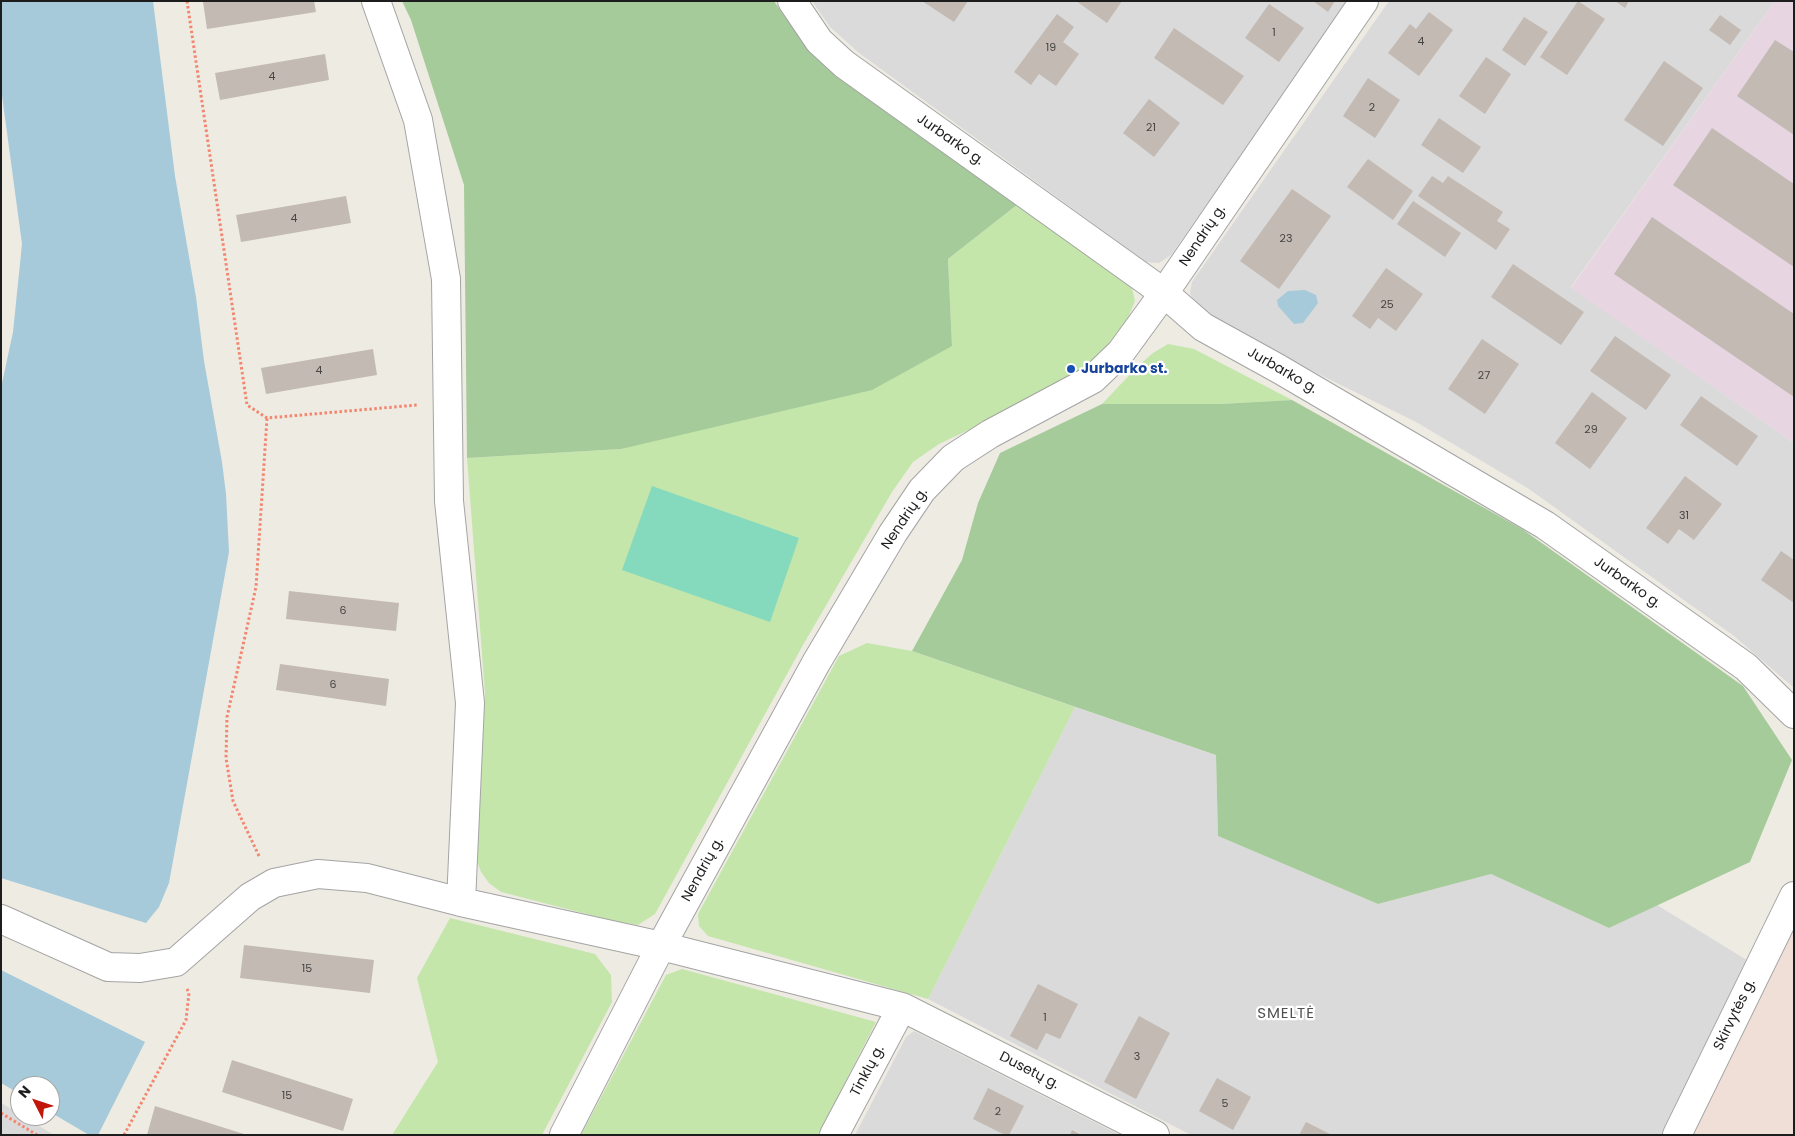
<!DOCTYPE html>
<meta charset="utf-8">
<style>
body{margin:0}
#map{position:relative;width:1795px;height:1136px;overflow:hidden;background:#eeebe3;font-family:Poppins,sans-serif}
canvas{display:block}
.frame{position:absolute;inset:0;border:2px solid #1d1d1d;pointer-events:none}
.north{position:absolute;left:10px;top:1076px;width:50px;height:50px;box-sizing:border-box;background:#fff;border:1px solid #a5a5a5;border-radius:50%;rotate:311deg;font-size:14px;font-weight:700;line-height:20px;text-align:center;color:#1d1d1d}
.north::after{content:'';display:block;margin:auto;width:18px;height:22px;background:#c11609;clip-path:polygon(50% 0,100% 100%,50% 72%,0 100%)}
</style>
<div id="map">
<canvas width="1795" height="1136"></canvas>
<div class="frame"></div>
<div class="north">N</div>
</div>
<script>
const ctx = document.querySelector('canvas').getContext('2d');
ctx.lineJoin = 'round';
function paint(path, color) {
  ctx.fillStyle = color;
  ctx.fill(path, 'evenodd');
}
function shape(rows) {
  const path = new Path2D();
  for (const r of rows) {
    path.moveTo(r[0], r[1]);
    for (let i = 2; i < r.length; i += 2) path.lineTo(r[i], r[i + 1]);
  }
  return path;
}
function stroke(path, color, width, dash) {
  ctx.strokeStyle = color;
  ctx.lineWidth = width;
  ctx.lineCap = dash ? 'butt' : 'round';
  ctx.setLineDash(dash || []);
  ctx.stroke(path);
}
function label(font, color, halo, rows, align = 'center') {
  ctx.font = font + ' Poppins,sans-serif';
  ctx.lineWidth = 4.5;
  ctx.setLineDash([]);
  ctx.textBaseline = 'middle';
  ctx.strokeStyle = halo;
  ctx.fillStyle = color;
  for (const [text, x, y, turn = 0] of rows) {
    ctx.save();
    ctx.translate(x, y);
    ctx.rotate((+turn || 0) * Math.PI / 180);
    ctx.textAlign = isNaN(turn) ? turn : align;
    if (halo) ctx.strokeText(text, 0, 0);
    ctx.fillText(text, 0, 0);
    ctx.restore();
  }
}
paint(shape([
 [812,1,1349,1,1171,255,1159,263,1146,262,859,53,830,27],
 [1389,1,1775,1,1571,287,1794,443,1794,688,1734,636,1529,489,1416,422,1225,328,1197,310,1190,293,1192,282],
 [1075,707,1216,755,1218,836,1378,904,1491,874,1609,928,1657,905,1750,962,1667,1135,1191,1135,928,999],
 [914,1031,1120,1135,855,1135,906,1037],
 [1,1103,20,1114,20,1116,23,1116,54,1135,1,1135]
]), '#dbdada');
paint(shape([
 [1775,1,1794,1,1794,443,1571,288]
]), '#e7d6e2');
paint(shape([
 [1794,926,1794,1135,1692,1135]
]), '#efdfd7');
paint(shape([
 [1018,204,1131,284,1135,301,1128,318,1099,356,1072,381,939,444,913,462,892,492,803,645,655,914,638,925,614,921,501,892,489,883,481,872,474,853,485,693,467,458,621,449,952,346,948,259],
 [1168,344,1194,349,1292,400,1220,404,1102,404,1138,366,1153,353],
 [867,643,912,651,1075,707,928,999,708,936,699,926,698,914,839,656],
 [450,918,595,954,611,975,612,1002,542,1135,392,1135,438,1062,417,978],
 [682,969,876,1022,818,1135,581,1135,666,975]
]), '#c4e6ab');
paint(shape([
 [402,1,774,1,787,20,808,44,1018,204,948,259,952,346,872,390,621,449,467,458,464,185,411,20],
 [1292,400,1522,529,1743,686,1792,760,1750,862,1609,928,1491,874,1378,904,1218,836,1216,755,912,651,962,560,978,503,1000,453,1102,404,1220,404]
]), '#a5cb9a');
paint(shape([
 [652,486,799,538,770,622,622,570]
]), '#85dabe');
paint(shape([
 [1,1,153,1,175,176,196,297,204,361,222,462,226,494,229,552,169,883,159,907,146,923,1,878,1,388,13,332,22,244,1,88],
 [1305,290,1316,295,1318,303,1303,323,1294,324,1278,306,1277,300,1288,291],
 [1,970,145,1042,98,1135,89,1135,50,1112,50,1086,20,1086,20,1094,1,1083]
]), '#a6cada');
paint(shape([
 [314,1,316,12,207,29,203,2],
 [922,1,968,1,954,22],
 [1076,1,1122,1,1107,23],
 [1313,1,1335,1,1328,12],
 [1578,1,1605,19,1567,75,1540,57],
 [1615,1,1629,1,1625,8],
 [1269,4,1304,28,1279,62,1245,38],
 [1429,12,1453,30,1419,76,1388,53,1410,24,1416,29],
 [1057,14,1074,27,1063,42,1079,54,1056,86,1039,74,1031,85,1014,72],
 [1720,15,1741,30,1730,45,1709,30],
 [1524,17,1548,32,1525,66,1502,50],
 [1174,28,1244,76,1223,105,1154,58],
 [1775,40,1794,52,1794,135,1737,96],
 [325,54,329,80,220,100,215,73],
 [1486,57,1511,74,1485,114,1459,96],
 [1664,61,1703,88,1663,146,1624,120],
 [1368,78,1400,100,1375,138,1343,116],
 [1149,99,1180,123,1154,157,1123,133],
 [1439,118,1481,147,1463,173,1421,145],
 [1712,128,1794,184,1794,267,1673,185],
 [1368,159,1413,191,1393,220,1347,187],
 [1432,176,1443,183,1448,176,1503,212,1497,221,1510,229,1496,250,1418,196],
 [1292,189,1331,216,1279,289,1240,261],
 [346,196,351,223,241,242,236,215],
 [1413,201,1461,233,1445,257,1397,224],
 [1652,217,1794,314,1794,397,1614,274],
 [1513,264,1584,312,1561,345,1491,297],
 [1386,268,1423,294,1396,331,1378,318,1370,329,1352,316],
 [1615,336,1671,375,1646,410,1590,371],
 [1482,339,1519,364,1485,414,1448,389],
 [373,349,377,375,266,394,261,368],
 [1592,392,1627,418,1590,469,1555,443],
 [1701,396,1758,436,1737,466,1680,425],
 [1685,476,1722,504,1694,540,1679,529,1668,544,1646,528],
 [1781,551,1794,560,1794,603,1761,580],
 [289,591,399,603,396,631,286,619],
 [280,664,389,679,386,706,276,690],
 [244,945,374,960,370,993,240,978],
 [1038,984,1078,1004,1060,1039,1046,1033,1037,1050,1010,1036],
 [1139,1016,1170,1033,1136,1099,1104,1082],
 [232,1060,353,1099,343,1131,222,1092],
 [1217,1078,1251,1097,1233,1130,1199,1111],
 [988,1088,1024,1106,1009,1135,1005,1135,973,1119],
 [155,1106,244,1134,244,1135,147,1135],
 [1306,1122,1332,1135,1299,1135],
 [1072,1130,1081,1135,1070,1135]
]), '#c2bab3');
const minor = shape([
 [376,1,418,120,446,279,449,501,470,703,461,902],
 [792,1,819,41,844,64,1164,293,1203,327,1279,369,1545,525,1746,667,1794,714],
 [1,919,108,967,140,968,176,962,250,897,274,883,318,874,367,878,461,902,661,946,902,1007,1155,1135],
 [564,1135,661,946,816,663,893,533,922,490,953,458,990,434,1093,379,1121,352,1164,293,1364,1],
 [834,1135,902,1007],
 [1677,1135,1794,896]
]);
stroke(minor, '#a4a4a4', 30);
stroke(shape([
 [187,1,247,405,267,418,417,405],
 [259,856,233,801,226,758,227,717,256,587,267,418],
 [1,1113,37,1135],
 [124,1135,186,1020,189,993,187,989]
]), '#f3866f', 3, [2.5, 2.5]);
stroke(minor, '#fff', 28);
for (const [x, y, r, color] of [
 [1071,369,5,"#1a4fb4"]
]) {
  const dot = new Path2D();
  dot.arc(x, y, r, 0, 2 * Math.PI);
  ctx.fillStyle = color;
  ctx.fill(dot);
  stroke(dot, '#fff', 2);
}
label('11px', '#464442', null, [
 ["1",1274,33],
 ["4",1421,42],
 ["19",1051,48],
 ["4",272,77],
 ["2",1372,108],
 ["21",1151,128],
 ["4",294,219],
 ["23",1286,239],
 ["25",1387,305],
 ["4",319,371],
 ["27",1484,376],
 ["29",1591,430],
 ["31",1684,516],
 ["6",343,611],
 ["6",333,685],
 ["15",307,969],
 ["1",1045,1018],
 ["3",1137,1057],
 ["15",287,1096],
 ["5",1225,1104],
 ["2",998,1112]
]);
label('14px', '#1d1d1d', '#fff', [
 ["Jurbarko g.",950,140,35],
 ["Nendrių g.",1203,236,-56],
 ["Jurbarko g.",1282,371,30],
 ["Nendrių g.",905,519,-56],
 ["Jurbarko g.",1627,583,35],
 ["Nendrių g.",703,870,-61],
 ["Skirvytės g.",1735,1015,-64],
 ["Tinklų g.",868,1071,-62],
 ["Dusetų g.",1029,1071,27]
]);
label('bold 14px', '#164399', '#fff', [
 ["Jurbarko st.",1081,369]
], 'left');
ctx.letterSpacing = '1px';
label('15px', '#505050', '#fff', [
 ["SMELTĖ",1286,1014]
]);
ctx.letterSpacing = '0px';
</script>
